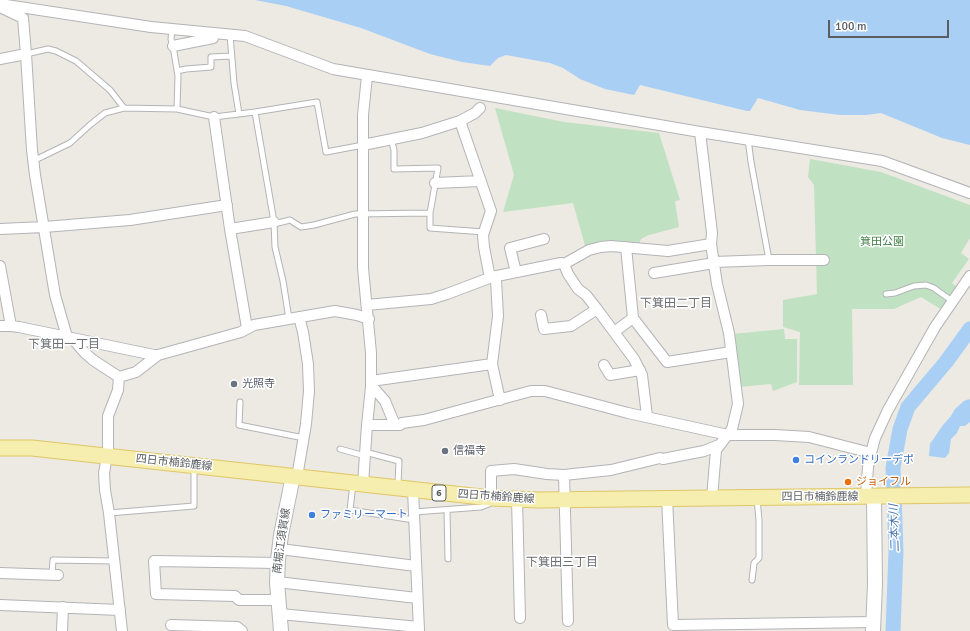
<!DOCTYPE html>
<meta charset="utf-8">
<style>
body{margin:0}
#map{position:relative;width:970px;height:631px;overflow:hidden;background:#eceae2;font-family:Signika,sans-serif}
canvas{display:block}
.scale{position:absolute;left:828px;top:20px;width:121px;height:18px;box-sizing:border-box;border:2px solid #5b5d61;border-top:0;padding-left:5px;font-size:12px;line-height:14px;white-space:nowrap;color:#5b5d61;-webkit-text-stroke:3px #fff;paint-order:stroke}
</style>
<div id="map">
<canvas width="970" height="631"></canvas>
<div class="scale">100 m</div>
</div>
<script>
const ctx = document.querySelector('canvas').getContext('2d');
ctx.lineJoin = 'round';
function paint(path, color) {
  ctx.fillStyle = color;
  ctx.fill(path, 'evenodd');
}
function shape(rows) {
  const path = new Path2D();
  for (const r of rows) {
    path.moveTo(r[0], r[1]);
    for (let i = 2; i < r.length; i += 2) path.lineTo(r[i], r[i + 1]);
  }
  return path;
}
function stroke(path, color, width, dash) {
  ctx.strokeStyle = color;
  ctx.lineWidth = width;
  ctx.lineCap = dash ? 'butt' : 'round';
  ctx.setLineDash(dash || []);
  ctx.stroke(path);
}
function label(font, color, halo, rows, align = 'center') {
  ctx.font = font + ' Signika,"Noto Sans JP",sans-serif';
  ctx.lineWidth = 3;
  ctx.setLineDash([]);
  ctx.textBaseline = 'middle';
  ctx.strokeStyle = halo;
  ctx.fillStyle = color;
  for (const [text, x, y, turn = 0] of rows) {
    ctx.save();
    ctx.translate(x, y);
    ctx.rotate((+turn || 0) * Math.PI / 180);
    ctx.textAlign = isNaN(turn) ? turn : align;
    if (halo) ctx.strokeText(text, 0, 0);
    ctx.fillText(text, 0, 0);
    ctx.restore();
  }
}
paint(shape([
 [495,108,564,122,659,133,680,200,675,201,679,227,649,235,641,239,638,246,586,249,573,203,503,212,514,175],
 [810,159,881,172,970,205,970,238,961,253,969,259,952,283,958,288,942,310,921,297,894,309,852,309,853,385,799,385,800,332,783,327,783,300,817,294,814,185,808,177],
 [784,329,785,339,797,339,797,382,773,391,771,384,739,387,732,334]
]), '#c1e1c3');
paint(shape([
 [255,0,970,0,970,145,942,138,881,113,866,115,840,115,800,110,758,98,750,111,747,111,640,85,634,95,605,89,580,79,563,68,550,63,506,55,498,58,490,66,462,62,430,54,361,28,286,6],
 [969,399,970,400,970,422,965,426,960,426,957,433,951,439,949,453,945,458,929,456,930,444,943,425,951,416,955,409,964,401]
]), '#a9cff5');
stroke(shape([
 [893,631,896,551,893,468,900,429,908,407,946,362,970,329]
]), '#a9cff5', 15);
const lane = shape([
 [172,30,171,39,173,46,178,76,177,109],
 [230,35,234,83,239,114],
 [26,54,48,49,56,51,76,61,110,90,124,108],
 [177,71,186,69,211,67,211,57,231,56],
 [255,112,274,222,275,247,283,281,289,319],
 [391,139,394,150,394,169,438,168,430,213,430,228,484,232],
 [748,139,751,162,769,260],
 [33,161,70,143,91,124,105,113,124,108,177,109,214,117,255,112,317,102,326,152,363,145],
 [274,224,290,220,301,227,314,225,355,214,430,213],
 [886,294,895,293,914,286,926,285,934,288,952,301],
 [240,402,239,425,304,438],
 [340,449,365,456],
 [365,452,399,461,398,485],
 [353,484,350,510,414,520],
 [447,510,448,559],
 [414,512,481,507,489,504,490,501],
 [109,513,194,506,194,466],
 [52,574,53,560,114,561],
 [752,580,754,563,759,558,759,520,757,499]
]);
const street = shape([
 [0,4,151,27,245,36,333,69,700,132,882,161,970,193],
 [2,8,23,18,26,54,32,150,35,175,55,295,67,337],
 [173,46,213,38,213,36],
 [0,59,26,54],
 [214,117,230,229,247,328],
 [460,121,475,113,480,108],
 [700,132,712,233,711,244,717,284,729,333,738,404,732,429,716,450,712,498],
 [363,145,422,133,460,121,491,211,483,235,484,247,489,273,496,280,498,316,492,364,500,400],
 [435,183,481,181],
 [0,229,44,227,130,220,227,205],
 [230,229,274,222],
 [626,247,633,318],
 [714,262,769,260,824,260],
 [564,264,568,274,578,289,586,295,597,309,634,359,642,375,647,416],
 [0,266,11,326,0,326],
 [516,272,510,248,544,239],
 [654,273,714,263],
 [367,305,431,299,447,294,492,277,561,263,564,264,589,250,601,247,611,246,668,251,711,244],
 [541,315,544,329,571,326,597,309],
 [11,326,19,327,154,355,158,355],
 [614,332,633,318,667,362,731,352],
 [72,338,85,353,93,360,119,377],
 [604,365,610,375,640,370],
 [119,377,136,372,158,355,241,332,254,325,335,311,357,315,369,319],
 [371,381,492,364],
 [371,385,385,401,395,425],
 [367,425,400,425,402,423,424,420,531,391,545,391,628,413,728,435,775,435,809,437,871,453],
 [107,456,104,473,105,490,109,513,122,631],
 [108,456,108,416,118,390,119,377],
 [663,459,704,451,719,445],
 [564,475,568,621],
 [297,477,306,424,309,391,308,364,303,332,299,317],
 [363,484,367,425,371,387,371,353,363,268,363,115,367,76],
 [413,490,419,631],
 [866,496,868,467,871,453,875,438,888,410,935,327,970,276],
 [491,498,491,471,514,469,547,474,564,475,611,470,660,458],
 [667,498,673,625,873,622],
 [517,499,520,618],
 [280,549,416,566],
 [278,563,154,561,156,594,235,596,239,600,279,600],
 [0,573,58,575],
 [277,582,417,598],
 [0,605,120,610],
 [280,614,419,627],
 [171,625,237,627,242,631],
 [62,631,63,607]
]);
const secondary = shape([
 [281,631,277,582,278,560,281,535,293,476],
 [873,631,875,584,874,497]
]);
const primary = shape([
 [0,448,32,448,491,498,538,500,970,495]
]);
stroke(lane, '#b3b4b8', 7);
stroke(street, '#b3b4b8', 12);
stroke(secondary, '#b4b6bb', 16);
stroke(primary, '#e0c667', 17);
stroke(lane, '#fff', 5);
stroke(street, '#fff', 10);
stroke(secondary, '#fff', 14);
stroke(primary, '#f5eeae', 15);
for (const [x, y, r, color] of [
 [234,384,4,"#6b7280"],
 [445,451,4,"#6b7280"],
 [796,460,4,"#3f7fe0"],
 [848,482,4,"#e8710a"],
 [312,515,4,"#3f7fe0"]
]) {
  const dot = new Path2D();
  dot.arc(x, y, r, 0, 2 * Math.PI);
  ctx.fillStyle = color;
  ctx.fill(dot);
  stroke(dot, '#fff', 1.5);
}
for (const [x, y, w] of [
 [439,493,14]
]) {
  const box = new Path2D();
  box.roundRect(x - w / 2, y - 8, w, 16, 3);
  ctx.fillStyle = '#fff';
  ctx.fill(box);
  stroke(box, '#5b5d61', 1);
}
label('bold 10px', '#5b5d61', null, [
 ["6",439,493]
]);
label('11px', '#3e7d44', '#fff', [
 ["箕田公園",882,242]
]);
label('11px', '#5b616d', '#fff', [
 ["光照寺",242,384],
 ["信福寺",453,451]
], 'left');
label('11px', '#366cbe', '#fff', [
 ["コインランドリーデポ",804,460],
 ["ファミリーマート",320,515]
], 'left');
label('11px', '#5b5d61', '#fff', [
 ["四日市楠鈴鹿線",174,463,6],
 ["四日市楠鈴鹿線",496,497,4],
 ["四日市楠鈴鹿線",820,497],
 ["南堀江須賀線",282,541,-82]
]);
label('11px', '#c56008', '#fff', [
 ["ジョイフル",856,482]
], 'left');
label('12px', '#6c6f73', '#fff', [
 ["下箕田二丁目",676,304],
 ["下箕田一丁目",64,345],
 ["下箕田三丁目",562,563]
]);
label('italic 12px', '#4d76ad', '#fff', [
 ["二本木川",895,528,-92]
]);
</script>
